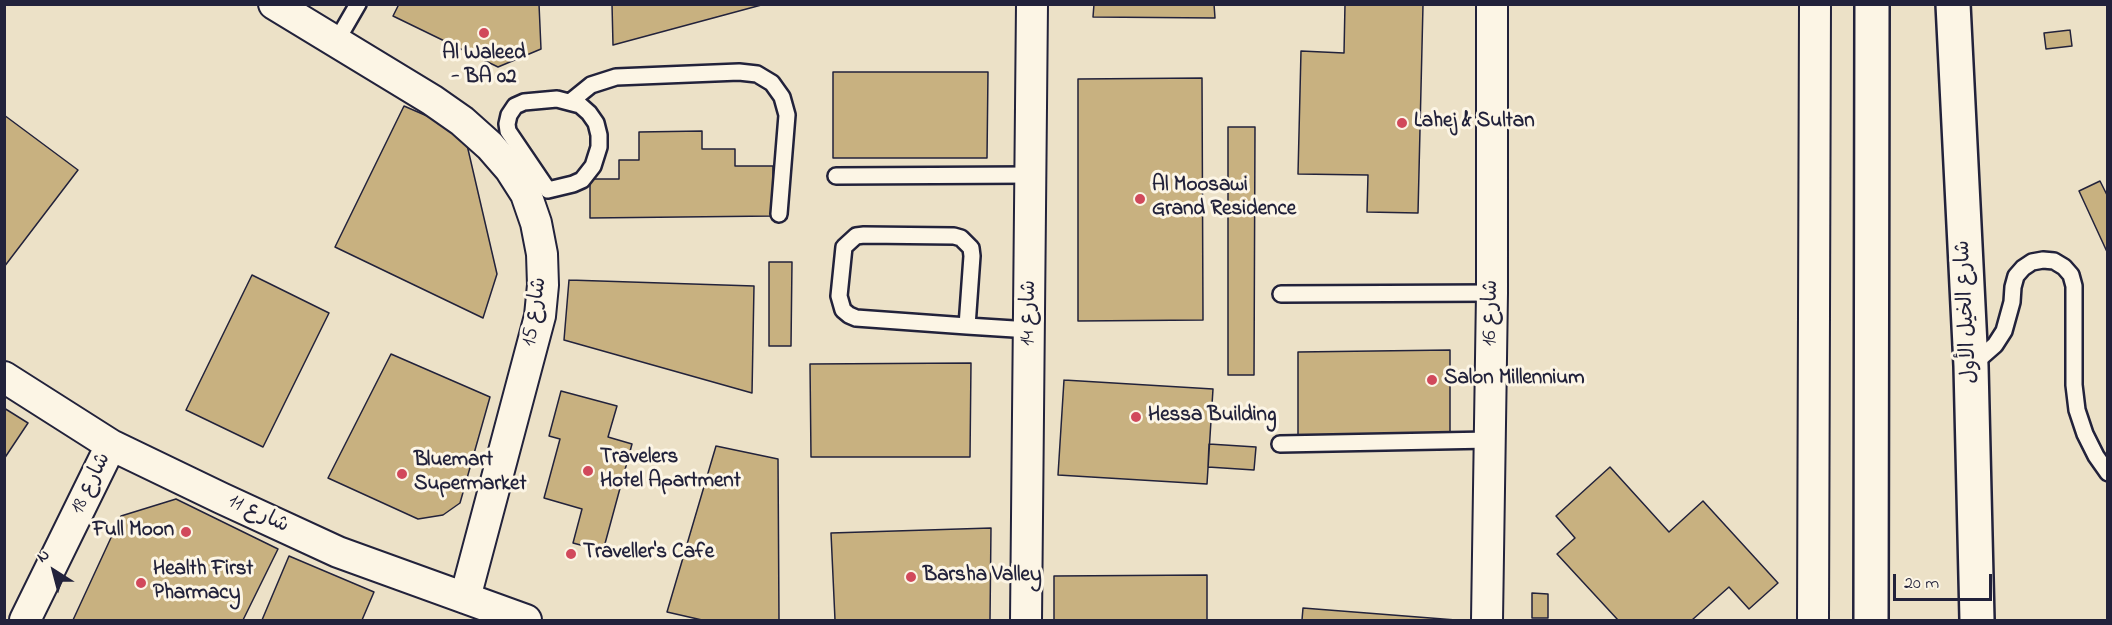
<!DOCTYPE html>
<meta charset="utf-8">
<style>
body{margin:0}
#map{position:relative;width:2112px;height:625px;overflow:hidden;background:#ece1c7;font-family:"Indie Flower",sans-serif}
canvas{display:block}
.frame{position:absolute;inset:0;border:6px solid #22223b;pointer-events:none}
.north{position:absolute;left:24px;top:541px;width:60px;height:60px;-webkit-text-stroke:4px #fcf5e5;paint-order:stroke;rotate:324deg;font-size:16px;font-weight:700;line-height:24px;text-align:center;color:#22223b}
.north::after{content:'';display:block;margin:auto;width:21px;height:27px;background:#22223b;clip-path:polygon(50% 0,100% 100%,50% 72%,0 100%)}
.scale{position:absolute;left:1893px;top:574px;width:99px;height:27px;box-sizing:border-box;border:3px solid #22223b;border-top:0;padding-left:8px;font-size:18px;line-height:21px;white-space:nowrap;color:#22223b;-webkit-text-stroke:4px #fcf5e5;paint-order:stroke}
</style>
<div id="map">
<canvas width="2112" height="625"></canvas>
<div class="frame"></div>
<div class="north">N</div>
<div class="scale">20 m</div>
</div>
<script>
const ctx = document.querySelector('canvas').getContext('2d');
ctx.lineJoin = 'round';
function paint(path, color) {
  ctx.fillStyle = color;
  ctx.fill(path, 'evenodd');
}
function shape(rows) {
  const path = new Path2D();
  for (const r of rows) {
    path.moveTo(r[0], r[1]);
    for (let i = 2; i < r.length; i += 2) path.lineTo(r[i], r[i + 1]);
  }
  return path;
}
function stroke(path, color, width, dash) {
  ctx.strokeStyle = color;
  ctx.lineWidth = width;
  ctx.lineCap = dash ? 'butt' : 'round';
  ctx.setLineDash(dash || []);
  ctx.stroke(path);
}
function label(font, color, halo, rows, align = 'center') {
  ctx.font = font + ' "Indie Flower","Playpen Sans Arabic",sans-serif';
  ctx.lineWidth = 6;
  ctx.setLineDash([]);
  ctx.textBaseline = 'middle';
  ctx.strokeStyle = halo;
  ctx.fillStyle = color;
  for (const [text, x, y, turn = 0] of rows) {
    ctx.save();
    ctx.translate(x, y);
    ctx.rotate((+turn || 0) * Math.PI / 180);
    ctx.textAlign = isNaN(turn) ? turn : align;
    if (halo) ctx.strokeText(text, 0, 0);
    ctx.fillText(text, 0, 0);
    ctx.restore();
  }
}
const building = shape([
 [399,4,539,4,541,49,498,67,393,16,399,4],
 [612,4,765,4,613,45,612,4],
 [1094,4,1214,4,1215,18,1093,17,1094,4],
 [1345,4,1423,5,1418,213,1367,212,1368,175,1298,174,1301,51,1344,53,1345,4],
 [2070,30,2072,46,2046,49,2044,33,2070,30],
 [833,72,988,72,987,158,833,158,833,72],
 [1202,78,1203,320,1078,321,1078,79,1202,78],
 [404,106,464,132,497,274,483,318,335,247,404,106],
 [4,115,78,170,4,267,4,115],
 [1228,127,1255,127,1254,375,1228,375,1228,127],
 [702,131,702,149,735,149,735,166,773,166,773,216,590,218,590,179,619,179,619,160,639,160,639,132,702,131],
 [2100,181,2108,197,2108,254,2079,191,2100,181],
 [769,262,792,262,791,346,769,346,769,262],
 [252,275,329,313,263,447,186,410,252,275],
 [569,280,754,286,752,393,564,340,569,280],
 [1450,350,1450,435,1298,436,1298,352,1450,350],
 [391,354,490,397,460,503,443,515,418,519,328,478,391,354],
 [971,363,970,457,811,457,810,364,971,363],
 [1064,380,1213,389,1207,484,1058,475,1064,380],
 [561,391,617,406,608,437,632,444,603,551,573,543,582,509,544,498,560,439,549,436,561,391],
 [4,408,28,423,4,459,4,408],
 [1209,444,1256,447,1254,470,1208,467,1209,444],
 [716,446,778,459,779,620,702,620,667,612,716,446],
 [1610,467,1669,532,1703,501,1778,583,1749,609,1729,587,1692,620,1618,620,1557,554,1575,538,1556,516,1610,467],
 [176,499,278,549,243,620,73,620,121,516,176,499],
 [991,528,990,620,835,620,831,533,991,528],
 [289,556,374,592,362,620,262,620,289,556],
 [1207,575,1207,620,1054,620,1054,576,1207,575],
 [1532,593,1548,594,1548,618,1532,618,1532,593],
 [1303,608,1456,620,1302,620,1303,608]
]);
paint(building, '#c8b180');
stroke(building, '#22223b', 1.5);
const lane = shape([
 [336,42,358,4],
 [557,99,580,105,589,113,596,123,599,135,599,147,593,166,582,180,573,184,548,190,508,131,507,124,509,115,515,106,524,102,557,99],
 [570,102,591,85,616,77,739,72,757,74,772,83,782,97,787,115,779,214],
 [836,176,1031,175],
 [1281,294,1492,293],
 [967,326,972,256,971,248,961,238,954,236,864,235,856,236,844,247,839,296,843,310,849,315,856,318,967,326,1030,330],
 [1971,366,1995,345,2004,331,2012,302,2013,287,2016,276,2023,268,2032,262,2043,260,2054,261,2064,267,2071,275,2074,286,2074,385,2077,410,2085,434,2096,456,2108,473],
 [1280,444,1490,440]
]);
const street = shape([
 [274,4,432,100,462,121,490,146,510,169,526,194,536,223,542,254,543,285,540,316,465,598],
 [4,377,111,445,221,498,338,552,526,620],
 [25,620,111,445],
 [1026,620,1032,4],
 [1487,620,1492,293,1492,4],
 [1813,620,1815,4]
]);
const secondary = shape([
 [1953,4,1971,366,1977,620],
 [1871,620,1872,4]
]);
stroke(lane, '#22223b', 20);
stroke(street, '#22223b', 34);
stroke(secondary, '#22223b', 38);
stroke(lane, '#fcf5e5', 15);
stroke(street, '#fcf5e5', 30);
stroke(secondary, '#fcf5e5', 33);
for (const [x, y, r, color] of [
 [484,33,6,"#d1495b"],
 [1402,123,6,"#d1495b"],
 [1140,199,6,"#d1495b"],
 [1432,380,6,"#d1495b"],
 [1136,417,6,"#d1495b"],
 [588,471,6,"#d1495b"],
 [402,474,6,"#d1495b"],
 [186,532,6,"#d1495b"],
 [571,554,6,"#d1495b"],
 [911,577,6,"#d1495b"],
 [141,583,6,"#d1495b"]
]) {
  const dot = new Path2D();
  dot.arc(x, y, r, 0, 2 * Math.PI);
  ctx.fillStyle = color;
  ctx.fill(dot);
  stroke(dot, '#fcf5e5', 2);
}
label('bold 21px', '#22223b', '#fcf5e5', [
 ["Al Waleed",484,55,"center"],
 ["- BA 02",484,79,"center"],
 ["Lahej & Sultan",1414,123],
 ["Al Moosawi",1152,187],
 ["Grand Residence",1152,211],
 ["Salon Millennium",1444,380],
 ["Hessa Building",1148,417],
 ["Travelers",600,459],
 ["Hotel Apartment",600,483],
 ["Bluemart",414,462],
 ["Supermarket",414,486],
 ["Full Moon",174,532,"right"],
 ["Traveller's Cafe",583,554],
 ["Health First",153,571],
 ["Pharmacy",153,595],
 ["Barsha Valley",923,577]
], 'left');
label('21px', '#22223b', '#fcf5e5', [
 ["شارع 15",536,312,-81],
 ["شارع الخيل الأول",1968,312,-93],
 ["شارع 14",1030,313,-89],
 ["شارع 16",1492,313,-89],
 ["شارع 18",92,484,-64],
 ["شارع 11",258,515,25]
]);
</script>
